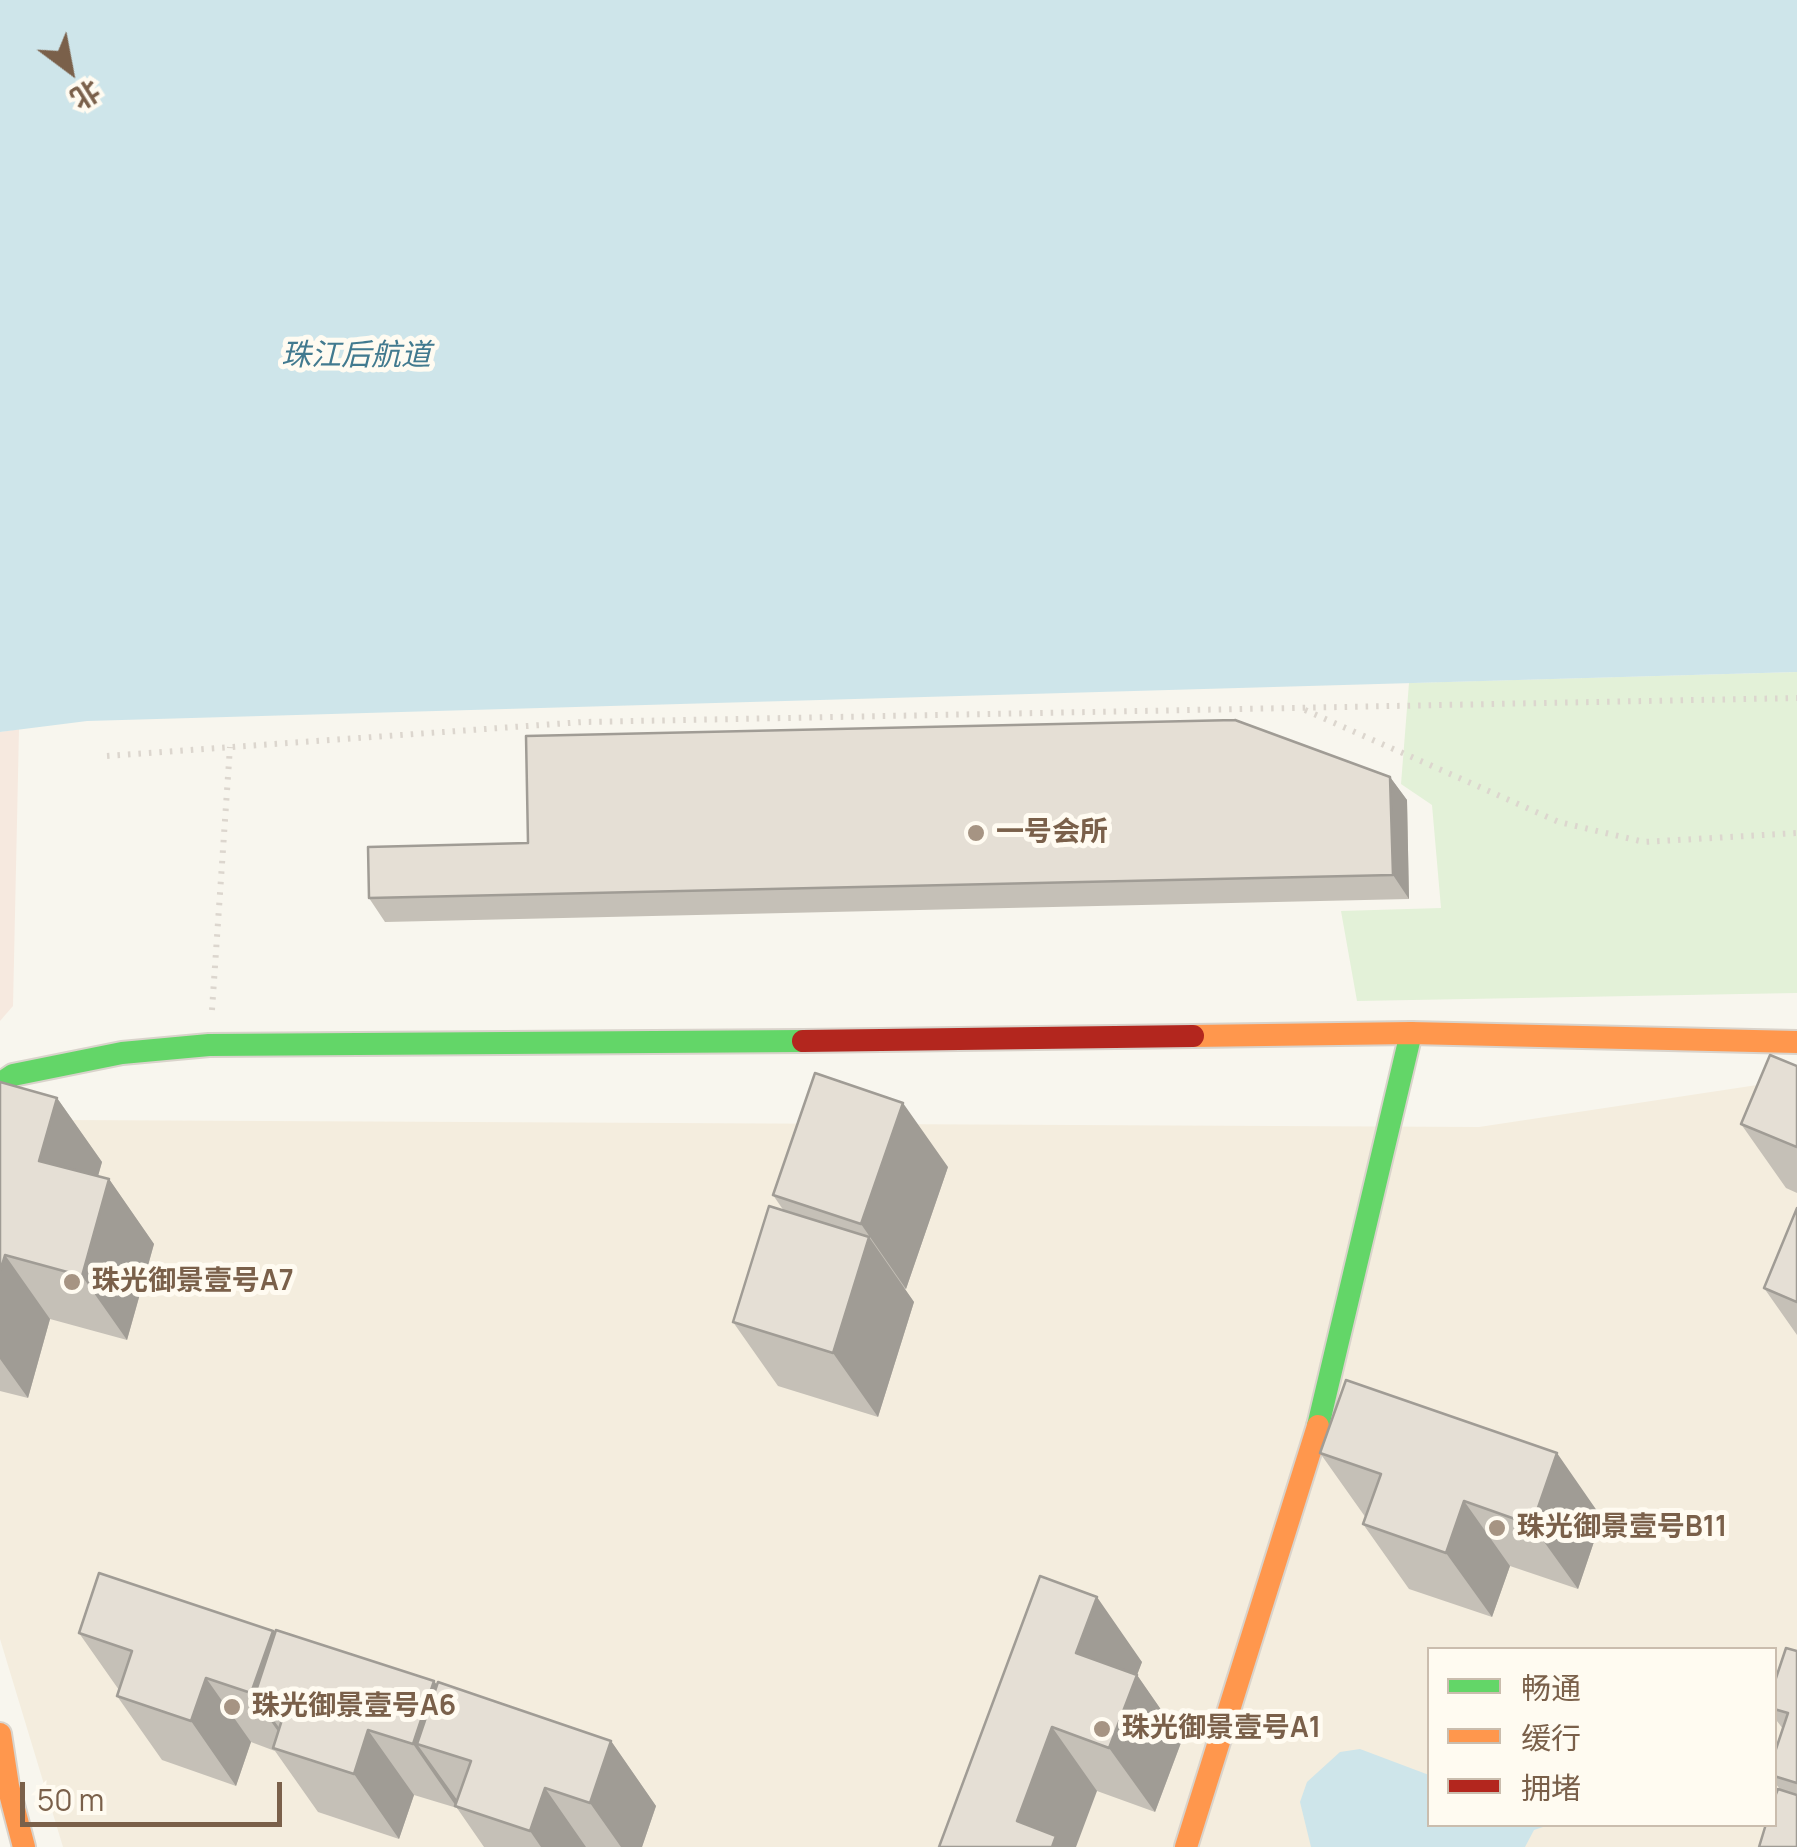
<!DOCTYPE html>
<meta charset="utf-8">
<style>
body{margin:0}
#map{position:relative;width:1797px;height:1847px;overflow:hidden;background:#f8f6ee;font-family:Manrope,"Noto Sans SC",sans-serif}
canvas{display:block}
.legend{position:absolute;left:1427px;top:1647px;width:350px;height:180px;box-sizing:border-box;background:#fffbf1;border:2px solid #cabdae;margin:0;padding:12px 18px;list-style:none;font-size:30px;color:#7a604a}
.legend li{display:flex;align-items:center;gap:20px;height:50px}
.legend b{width:50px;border:2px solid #cabdae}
.north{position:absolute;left:20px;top:20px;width:100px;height:100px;-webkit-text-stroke:8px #fffbf1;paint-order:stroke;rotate:148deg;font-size:28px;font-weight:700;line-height:40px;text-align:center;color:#7a604a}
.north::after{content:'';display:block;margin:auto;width:35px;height:45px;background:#7a604a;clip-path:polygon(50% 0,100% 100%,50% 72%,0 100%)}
.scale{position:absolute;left:20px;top:1782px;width:262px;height:45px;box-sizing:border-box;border:5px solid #7a604a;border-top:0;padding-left:12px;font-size:30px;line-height:35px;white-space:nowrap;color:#7a604a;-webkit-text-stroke:8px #fffbf1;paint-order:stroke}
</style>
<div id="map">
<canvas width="1797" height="1847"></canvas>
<ul class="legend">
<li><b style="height:12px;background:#63d668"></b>畅通</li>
<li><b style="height:12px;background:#ff974d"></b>缓行</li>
<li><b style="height:12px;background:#b3261e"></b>拥堵</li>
</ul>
<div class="north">北</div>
<div class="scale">50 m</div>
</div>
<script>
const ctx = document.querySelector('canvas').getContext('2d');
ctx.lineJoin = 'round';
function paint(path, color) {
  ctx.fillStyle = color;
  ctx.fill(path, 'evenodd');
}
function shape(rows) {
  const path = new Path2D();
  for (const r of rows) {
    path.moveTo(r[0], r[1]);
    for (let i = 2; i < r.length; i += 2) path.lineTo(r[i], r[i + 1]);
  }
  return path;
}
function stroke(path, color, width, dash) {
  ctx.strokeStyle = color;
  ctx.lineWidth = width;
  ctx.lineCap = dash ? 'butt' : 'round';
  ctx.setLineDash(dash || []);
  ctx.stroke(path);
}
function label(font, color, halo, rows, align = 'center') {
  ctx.font = font + ' Manrope,"Noto Sans SC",sans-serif';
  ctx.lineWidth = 10;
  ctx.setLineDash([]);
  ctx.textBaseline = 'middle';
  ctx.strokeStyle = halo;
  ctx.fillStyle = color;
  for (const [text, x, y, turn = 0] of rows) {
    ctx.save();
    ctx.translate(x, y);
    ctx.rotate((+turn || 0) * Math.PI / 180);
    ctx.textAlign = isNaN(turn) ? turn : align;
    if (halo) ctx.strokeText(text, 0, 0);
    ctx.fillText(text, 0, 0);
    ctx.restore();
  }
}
paint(shape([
 [1797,1079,1797,1847,63,1847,0,1639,0,1142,64,1120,1479,1127],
 [1430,1650,1774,1650,1774,1824,1430,1824]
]), '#f4edde');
paint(shape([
 [19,729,13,1006,0,1021,0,732]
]), '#f6e9df');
paint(shape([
 [1797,672,1797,993,1357,1001,1341,911,1441,908,1432,805,1401,784,1409,683]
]), '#e3f1d8');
paint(shape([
 [0,0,1797,0,1797,672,87,721,0,732],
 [1360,1749,1429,1775,1430,1824,1549,1825,1534,1830,1525,1847,1311,1847,1300,1802,1307,1782,1340,1752]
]), '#cee5ea');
const fast = shape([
 [0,1084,13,1075,122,1053,209,1045,803,1041],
 [1318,1426,1411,1033]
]);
const slow = shape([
 [1193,1036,1411,1033,1797,1042],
 [0,1734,8,1786,24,1847],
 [1186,1847,1318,1426]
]);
const jam = shape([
 [803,1041,1193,1036]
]);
stroke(fast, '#d9d3cb', 26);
stroke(slow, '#d9d3cb', 26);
stroke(jam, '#d9d3cb', 26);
stroke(shape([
 [1305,710,1559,822,1644,842,1797,833],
 [107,756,583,722,1797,698],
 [212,1010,230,747]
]), '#dcd6ce', 6, [2.5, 8]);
stroke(fast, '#63d668', 22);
stroke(slow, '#ff974d', 22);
stroke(jam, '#b3261e', 22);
paint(shape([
 [1390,777,1407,800,1409,899,385,922,369,898,528,843],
 [1797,1066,1797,1193,1786,1188,1741,1124],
 [0,1082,57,1098,102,1162,98,1176,109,1179,154,1244,127,1340,50,1319,28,1398,0,1391],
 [948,1167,906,1289,904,1288,914,1302,878,1417,778,1386,733,1322,784,1211,773,1195],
 [1797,1208,1797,1335,1764,1288],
 [1320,1453,1602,1518,1578,1589,1510,1566,1492,1617,1409,1589,1363,1524,1366,1518],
 [1040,1576,1142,1662,1137,1675,1182,1740,1155,1812,1097,1791,939,1847],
 [79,1633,275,1633,434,1681,437,1685,611,1741,656,1806,642,1847,484,1847,457,1808,414,1795,399,1839,318,1812,275,1751,251,1742,236,1786,162,1760,117,1696,119,1690],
 [1797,1651,1797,1847,1780,1789,1774,1782,1774,1755,1783,1729,1774,1717,1774,1684]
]), '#c5c0b7');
paint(shape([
 [1390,777,1407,800,1409,899,1393,875],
 [57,1098,102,1162,84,1225,39,1161],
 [903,1103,948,1167,906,1289,861,1224],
 [109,1179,154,1244,127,1340,82,1276],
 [869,1237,914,1302,878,1417,833,1353],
 [5,1255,50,1319,28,1398,0,1359,0,1272],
 [1557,1453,1602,1518,1578,1589,1532,1525],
 [1464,1501,1510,1566,1492,1617,1446,1553],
 [1097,1597,1142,1662,1137,1675,1182,1740,1155,1812,1109,1748,1076,1653],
 [273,1631,318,1696,287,1704,255,1694,298,1754,294,1754,251,1693],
 [206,1678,251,1742,236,1786,191,1721],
 [434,1681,480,1745,471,1761,417,1744,460,1804,458,1809,413,1744],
 [1052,1727,1097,1791,1076,1847,1034,1847,1017,1821],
 [368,1730,414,1795,399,1839,354,1774],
 [611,1741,656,1806,642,1847,621,1847,590,1803],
 [545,1788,586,1847,541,1847,530,1831]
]), '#a09c95');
const building = shape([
 [1235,720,1390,777,1393,875,369,898,368,847,528,843,526,736,1235,720],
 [1770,1055,1797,1066,1797,1147,1741,1124,1770,1055],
 [815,1073,903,1103,861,1224,773,1195,815,1073],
 [0,1082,57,1098,39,1161,109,1179,82,1276,5,1255,0,1272,0,1082],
 [769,1206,869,1237,833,1353,733,1322,769,1206],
 [1797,1208,1797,1302,1764,1288,1797,1208],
 [1346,1380,1557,1453,1532,1525,1464,1501,1446,1553,1363,1524,1381,1474,1320,1453,1346,1380],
 [99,1573,273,1631,251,1693,206,1678,191,1721,117,1696,132,1651,79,1633,99,1573],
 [1040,1576,1097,1597,1076,1653,1137,1675,1109,1748,1052,1727,1017,1821,1056,1836,1052,1847,939,1847,1040,1576],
 [276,1630,434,1681,413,1744,368,1730,354,1774,273,1748,287,1704,255,1694,276,1630],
 [1786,1648,1797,1651,1797,1783,1774,1776,1774,1755,1788,1713,1774,1709,1774,1684,1786,1648],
 [438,1682,611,1741,590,1803,545,1788,530,1831,455,1806,471,1761,417,1744,438,1682],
 [1778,1789,1797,1795,1797,1847,1759,1847,1766,1824,1774,1824,1774,1799,1778,1789]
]);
paint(building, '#e5dfd5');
stroke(building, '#a09c95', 2.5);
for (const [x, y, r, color] of [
 [976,833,10,"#a69483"],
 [72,1282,10,"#a69483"],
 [1497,1528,10,"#a69483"],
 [232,1707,10,"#a69483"],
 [1102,1729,10,"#a69483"]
]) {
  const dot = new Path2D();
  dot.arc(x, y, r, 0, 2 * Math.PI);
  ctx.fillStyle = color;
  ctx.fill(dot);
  stroke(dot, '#fffbf1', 4);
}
label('bold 28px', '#7a604a', '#fffbf1', [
 ["一号会所",996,833],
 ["珠光御景壹号A7",92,1282],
 ["珠光御景壹号B11",1517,1528],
 ["珠光御景壹号A6",252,1707],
 ["珠光御景壹号A1",1122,1729]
], 'left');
label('italic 30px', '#427a8f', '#fffbf1', [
 ["珠江后航道",356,357]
]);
</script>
